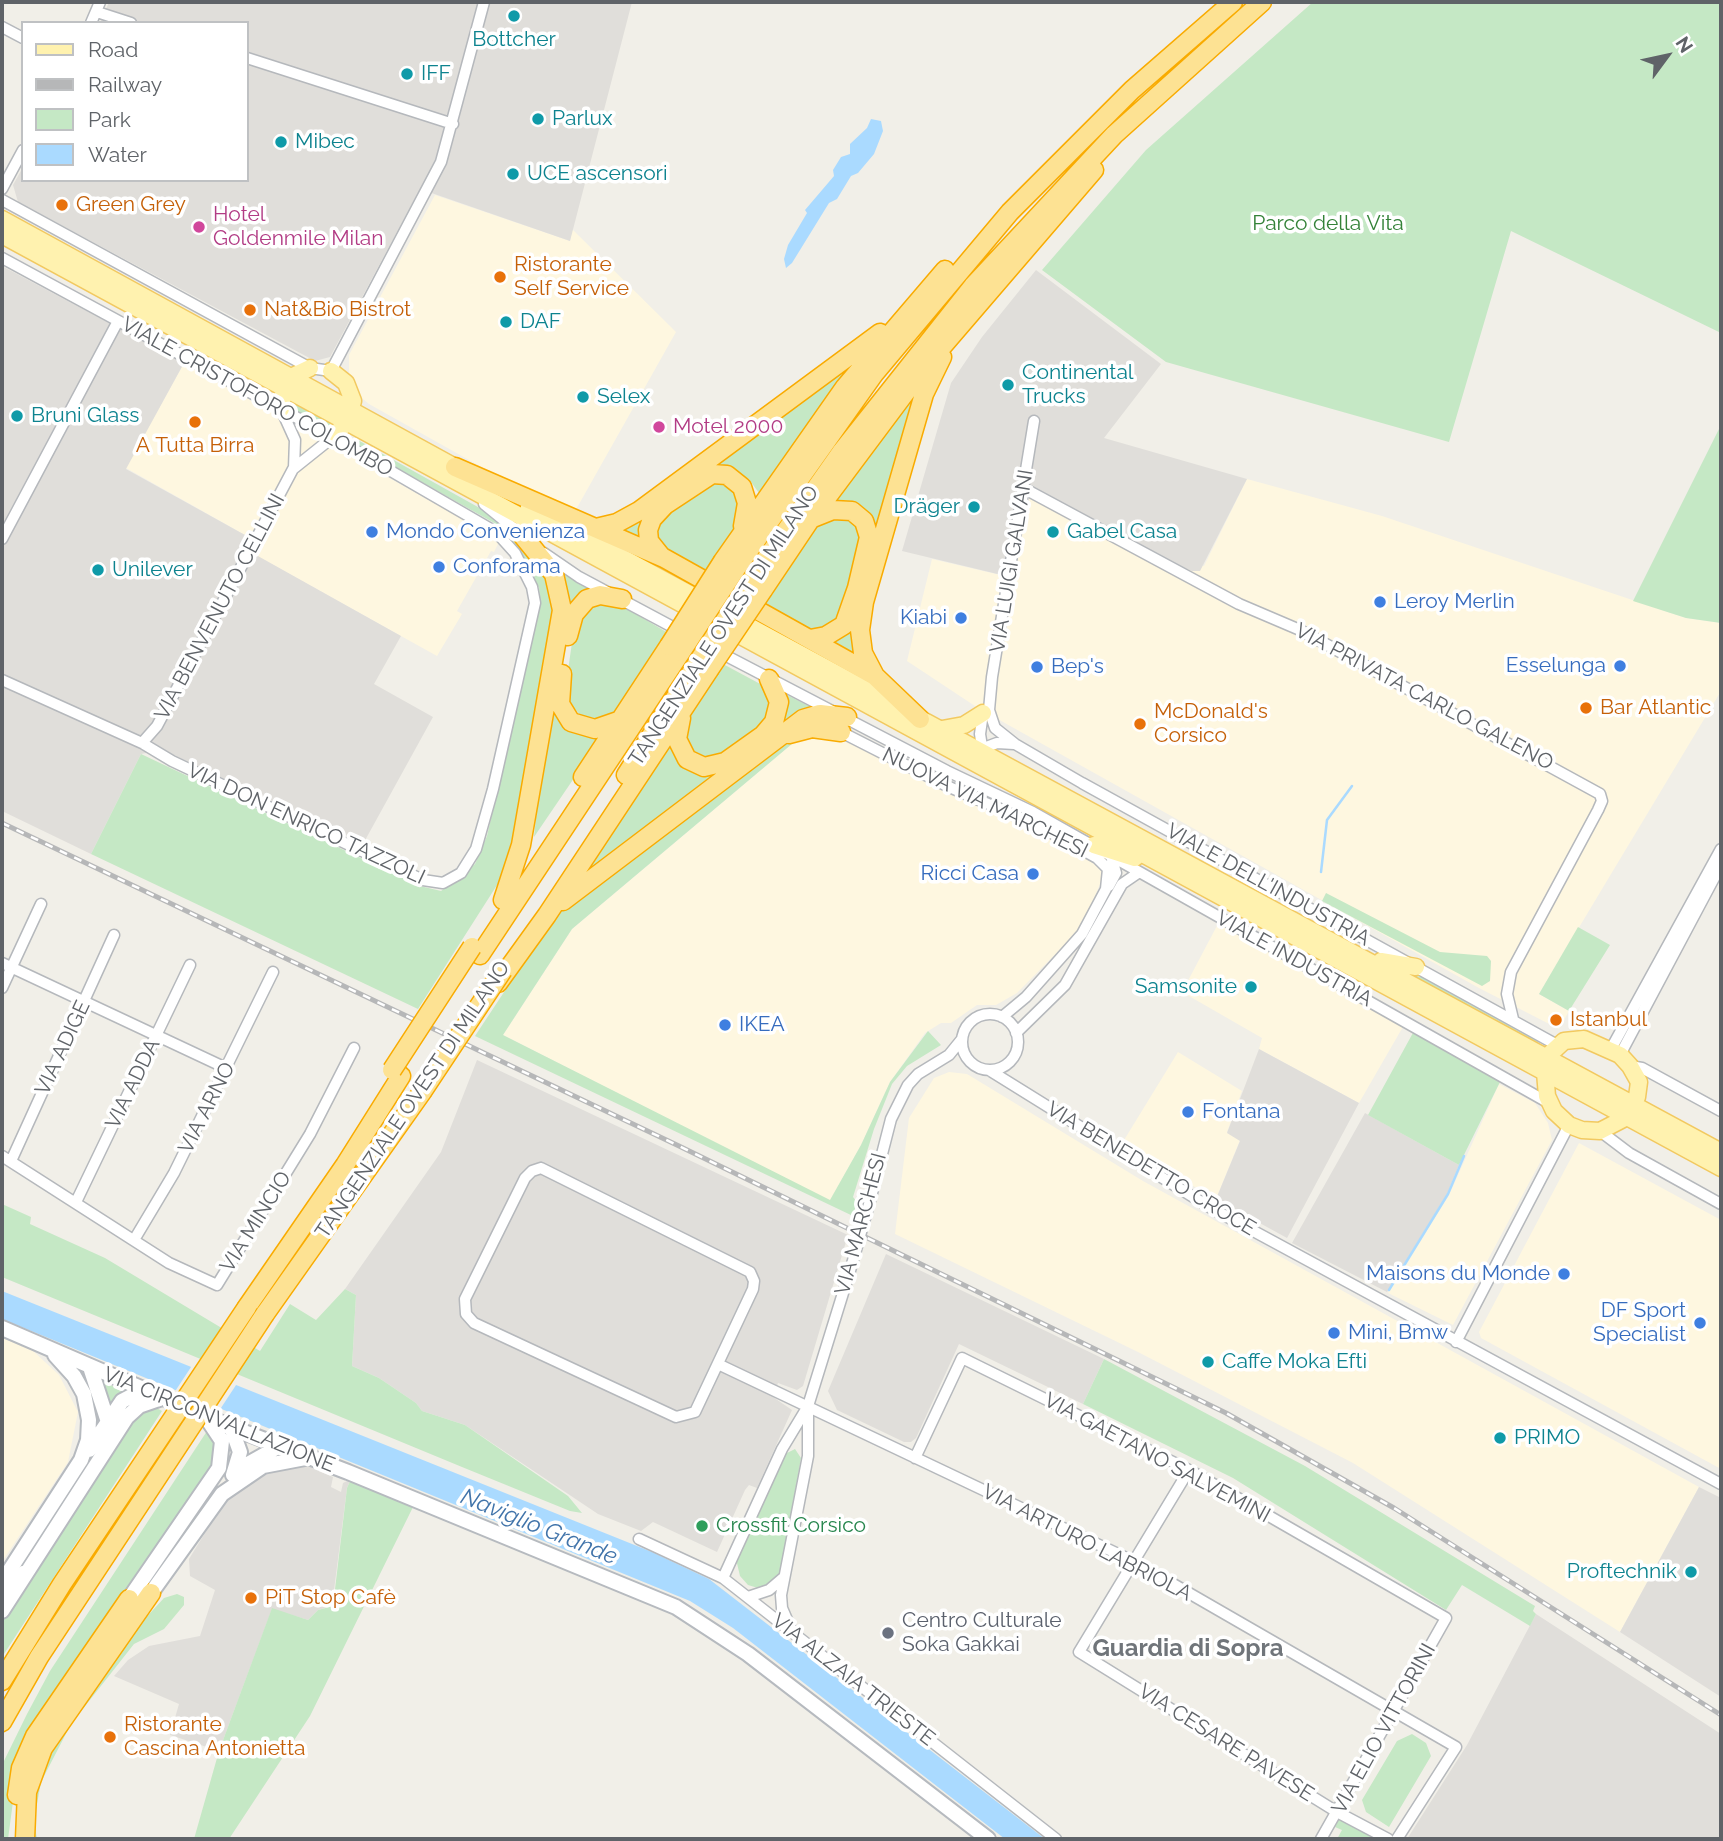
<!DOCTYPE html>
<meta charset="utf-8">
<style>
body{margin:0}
#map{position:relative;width:1723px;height:1841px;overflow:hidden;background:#f1efe8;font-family:Raleway,sans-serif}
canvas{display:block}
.frame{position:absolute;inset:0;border:4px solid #5f6368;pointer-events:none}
.legend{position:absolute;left:21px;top:21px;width:228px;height:161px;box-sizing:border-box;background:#fff;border:2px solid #bfc1c3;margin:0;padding:9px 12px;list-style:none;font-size:21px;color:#5f6368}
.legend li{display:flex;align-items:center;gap:14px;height:35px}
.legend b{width:35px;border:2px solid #bfc1c3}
.north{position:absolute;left:1632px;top:21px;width:70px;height:70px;-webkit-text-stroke:5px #fff;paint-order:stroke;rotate:57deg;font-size:19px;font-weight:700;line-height:28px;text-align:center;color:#5f6368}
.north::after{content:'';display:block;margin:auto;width:24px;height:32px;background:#5f6368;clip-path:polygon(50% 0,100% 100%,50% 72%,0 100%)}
</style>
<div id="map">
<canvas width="1723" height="1841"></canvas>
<div class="frame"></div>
<ul class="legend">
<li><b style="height:9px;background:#fff2af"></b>Road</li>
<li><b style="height:9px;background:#b6b7b8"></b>Railway</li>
<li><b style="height:19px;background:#c5e8c5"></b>Park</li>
<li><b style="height:19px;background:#aadaff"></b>Water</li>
</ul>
<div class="north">N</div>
</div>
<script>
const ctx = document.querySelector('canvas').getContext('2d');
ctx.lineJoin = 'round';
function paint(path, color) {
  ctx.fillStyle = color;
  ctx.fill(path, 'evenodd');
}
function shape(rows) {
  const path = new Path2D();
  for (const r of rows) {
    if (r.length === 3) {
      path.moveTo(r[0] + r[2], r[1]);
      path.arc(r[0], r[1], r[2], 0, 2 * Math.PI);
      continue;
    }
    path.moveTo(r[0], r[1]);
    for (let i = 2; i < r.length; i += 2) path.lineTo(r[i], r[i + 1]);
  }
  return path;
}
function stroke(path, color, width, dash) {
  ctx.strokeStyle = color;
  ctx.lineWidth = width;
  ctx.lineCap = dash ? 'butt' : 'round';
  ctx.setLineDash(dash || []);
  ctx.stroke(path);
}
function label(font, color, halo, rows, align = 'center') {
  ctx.font = font + ' Raleway,sans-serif';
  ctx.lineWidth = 7;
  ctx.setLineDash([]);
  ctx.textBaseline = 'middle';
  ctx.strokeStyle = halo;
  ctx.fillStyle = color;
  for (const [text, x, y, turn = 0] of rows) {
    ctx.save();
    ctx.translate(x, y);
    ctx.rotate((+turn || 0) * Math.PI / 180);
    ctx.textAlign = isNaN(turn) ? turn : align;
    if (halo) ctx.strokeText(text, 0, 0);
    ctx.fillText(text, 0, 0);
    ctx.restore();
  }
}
paint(shape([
 [435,195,570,241,572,229,676,332,574,513,519,488,369,404,357,394,349,379,349,355],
 [184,363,500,540,494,552,491,551,457,611,462,614,437,656,239,546,245,535,126,468],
 [1247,479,1382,516,1686,618,1721,623,1721,691,1539,994,1569,1011,1559,1029,1479,988,978,708,907,661,932,559,1013,578,1031,489,1175,564,1204,566],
 [845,736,1001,811,1100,865,1104,875,1081,928,1017,993,996,1005,977,1005,951,1023,941,1023,925,1033,890,1082,861,1145,830,1201,503,1035,572,929,799,738],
 [1219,922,1404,1025,1359,1103,1259,1049,1262,1038,1182,992],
 [1178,1052,1242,1091,1227,1132,1240,1140,1216,1199,1121,1145],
 [949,1072,967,1074,1143,1181,1699,1487,1620,1632,1353,1463,1138,1352,895,1234,909,1118,934,1078],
 [1499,1084,1535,1103,1548,1123,1552,1140,1453,1325,1388,1293,1449,1195],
 [1579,1143,1721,1220,1721,1469,1481,1338,1479,1332],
 [2,1338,32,1350,59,1375,78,1412,68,1462,2,1562]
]), '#fef7e0');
paint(shape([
 [109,2,632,2,570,241,420,189,330,357,315,361,18,202,13,185,23,167,23,180,247,180,247,23,100,23],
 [2,266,184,363,126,469,245,535,240,546,401,636,374,684,433,717,363,844,163,750,141,754,91,854,2,811],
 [1036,270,1161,364,1104,438,1247,479,1200,571,1192,571,1175,564,1031,489,1014,578,902,551,951,383,982,337],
 [1259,1049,1359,1103,1287,1238,1216,1199,1240,1141,1227,1133],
 [477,1060,848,1235,803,1386,797,1390,778,1383,773,1397,792,1410,757,1488,749,1485,745,1490,717,1552,653,1522,641,1531,598,1514,465,1425,422,1411,416,1403,379,1378,352,1366,356,1295,345,1289,441,1152],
 [1365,1113,1459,1165,1447,1194,1387,1292,1292,1243],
 [886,1254,1104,1359,1083,1404,959,1344,916,1438,911,1442,904,1442,837,1410,828,1391],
 [294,1466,310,1467,333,1477,331,1487,341,1492,343,1483,351,1479,347,1488,332,1606,318,1610,308,1620,272,1609,219,1751,170,1735,179,1704,114,1676,128,1660,149,1646,200,1636,215,1590,190,1576,189,1559,224,1502,243,1485,265,1472],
 [1699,1487,1721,1498,1721,1697,1620,1632],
 [1536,1614,1721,1734,1721,1839,1407,1839,1467,1745]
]), '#e0deda');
paint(shape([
 [1313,2,1721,2,1721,333,1511,231,1449,442,1166,362,1042,270,1146,150],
 [856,361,761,496,749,479,729,467,656,507,645,544,618,528],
 [919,382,853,630,855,659,829,643,844,633,875,534,874,525,862,506,852,501,836,500],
 [289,401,330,423,331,427,326,428,286,406],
 [1721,425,1721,623,1686,618,1633,601],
 [356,439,494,516,530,547,557,597,522,805,506,871,418,1009,91,854,141,754,420,886,441,891,475,864,487,836,540,601,539,588,505,529,354,444],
 [732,481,743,518,706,576,662,552,654,526,705,483],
 [830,513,863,525,844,616,818,636,760,608,808,532],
 [561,572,590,589,567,630,558,705,604,734,534,837],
 [586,603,619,604,668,633,616,712,600,719,581,716,568,701,567,677,574,629],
 [723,664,764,686,768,690,772,715,731,754,703,758,691,751,685,738,688,714],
 [781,692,813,708,586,871,671,737,693,767,767,736],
 [797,736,799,738,572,929,503,1035,830,1200,861,1145,890,1082,928,1031,941,1045,907,1066,892,1084,874,1129,853,1197,857,1202,853,1216,475,1036,543,933,565,907],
 [1326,893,1440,952,1487,956,1491,961,1490,981,1482,986,1322,901],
 [1578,927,1610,945,1569,1011,1539,994],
 [1396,971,1430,979,1538,1038,1539,1046],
 [1414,1031,1500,1082,1459,1165,1368,1115],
 [2,1204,31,1217,30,1224,105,1258,260,1351,290,1304,316,1320,345,1289,356,1295,352,1366,379,1378,416,1403,422,1411,465,1425,568,1496,582,1513,570,1511,462,1467,2,1277],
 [1104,1359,1305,1466,1530,1603,1535,1606,1533,1611,1536,1614,1530,1626,1462,1585,1446,1610,1233,1478,1083,1404],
 [104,1382,125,1392,110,1409,102,1383],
 [155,1407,162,1411,2,1657,2,1622,126,1431,141,1412],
 [209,1428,215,1434,218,1461,16,1779,8,1839,2,1839,2,1765,27,1714,50,1671],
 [795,1449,801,1458,781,1572,777,1580,758,1588,748,1585,740,1576,736,1559,783,1455],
 [351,1479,413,1507,310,1716,229,1839,194,1839,219,1751,272,1608,308,1620,318,1610,333,1606,347,1488],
 [177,1594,184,1597,184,1605,164,1629,134,1644,71,1724,41,1782,34,1821,37,1839,30,1839,32,1795,47,1757,130,1635,164,1598],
 [1412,1734,1426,1743,1431,1756,1389,1827,1366,1812,1362,1800,1397,1741],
 [1340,1817,1384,1839,1337,1839,1342,1830,1335,1827]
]), '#c5e8c5');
paint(shape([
 [871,119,881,121,883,131,874,154,858,173,851,176,837,199,829,203,792,263,786,268,784,259,788,245,807,213,805,210,834,176,833,170,841,157,850,154,850,144,867,128],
 [2,1291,652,1552,709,1579,1045,1839,1005,1839,733,1628,690,1601,2,1319]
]), '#aadaff');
paint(shape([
 [193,1364,238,1382,219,1411,174,1393]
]), '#f1efe8');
stroke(shape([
 [1321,872,1327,820,1352,786],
 [1389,1290,1448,1194,1464,1156]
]), '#aadaff', 2.5);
const minor = shape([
 [97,12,131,23],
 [91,23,100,2],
 [2,27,23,38],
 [247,58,453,124],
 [2,189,23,150],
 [2,200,310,368,331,371,441,162,484,2],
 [2,258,327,434,496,532,515,553,532,587,535,603,493,789,476,849,461,873,443,883,423,880,172,761,142,743,2,680],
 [281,409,295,440,294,468],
 [1034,421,992,677,989,710,995,728,1015,744,1082,783,1557,1045],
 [1025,489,1239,604,1300,630,1600,794,1602,801,1598,810,1511,972,1507,994,1513,1019],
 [484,504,527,539],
 [2,539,118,321],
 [544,553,579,577,682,632],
 [717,651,947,771,1033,812,1549,1103],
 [841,732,947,786,1041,827,1097,858,1108,869,1106,889,1082,934,1026,997,1002,1017],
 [142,743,157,726,293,469,333,437],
 [981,749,997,743,1014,744],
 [983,753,980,734,983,713],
 [1109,886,1116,873,1111,856],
 [2,963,228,1069],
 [2,988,41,904],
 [990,1042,28],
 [1016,1033,1065,985,1122,884,1138,873],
 [1611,1049,1721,849],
 [1620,1055,1721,865],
 [1630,1066,1642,1068,1721,1111],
 [989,1070,1211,1208,1721,1484],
 [1600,1131,1629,1153,1721,1204],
 [2,1156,169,1263,217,1285,310,1134,354,1048],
 [11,1161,114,935],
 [541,1168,750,1272,754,1281,753,1289,695,1412,676,1417,474,1323,466,1314,465,1299,525,1178,532,1171,541,1168],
 [871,1197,891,1119,908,1085,918,1074,949,1055,962,1039],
 [76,1202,190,965],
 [134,1240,174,1173,273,972],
 [1456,1342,1569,1125],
 [720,1365,1135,1562,1456,1747,1397,1839],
 [915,1458,962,1358,1189,1470,1446,1618,1321,1839],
 [1189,1470,1079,1652,1337,1812,1388,1839],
 [639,1539,723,1578,1056,1839],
 [723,1578,782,1449,808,1406,852,1264],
 [748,1597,769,1590,783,1578],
 [791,1629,782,1608,781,1595,808,1456,808,1407]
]);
const tertiary = shape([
 [2,1590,23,1572]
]);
const secondary = shape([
 [2,1328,231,1427,348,1472,676,1607,748,1654,988,1839],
 [90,1367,109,1425],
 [231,1427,240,1452,233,1475],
 [89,1450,122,1401,143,1390],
 [237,1470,278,1447],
 [2,1582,81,1460,88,1440,89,1420,84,1394,74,1376,55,1355],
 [151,1593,222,1494,263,1466,305,1458],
 [129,1599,219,1468,222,1441,208,1420],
 [2,1611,127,1417,139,1406,162,1398]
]);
const primary = shape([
 [2,219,466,473],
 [2,235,1721,1168],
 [331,371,346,383,353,401,347,422,333,437],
 [281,409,284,388,291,377,310,368],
 [529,507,1721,1152],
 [942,729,964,725,983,713],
 [1094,845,1135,858],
 [1381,961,1416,967],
 [1584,1039,1620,1055,1630,1066,1639,1082,1637,1097,1627,1117,1600,1131,1582,1130,1569,1125,1554,1111,1547,1096,1545,1072,1551,1053,1564,1041,1584,1039]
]);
const motorway = shape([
 [455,467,664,558,875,676],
 [596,528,617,523,639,511,880,333],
 [661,556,649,541,648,530,652,519,665,505,712,474,727,475,742,487,747,503,743,526],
 [723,561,845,387,945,270],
 [735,570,874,374,1010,212,1132,90,1233,2],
 [750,582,842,451,973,286,1114,135,1262,2],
 [763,590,810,520,923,369,1094,170],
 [568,636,574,614,587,599,600,595,622,599],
 [810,639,826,636,844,625,857,588,869,537,864,521,852,511,833,510,813,518],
 [562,674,560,704,571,722,595,729,621,720],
 [681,718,677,739,687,759,704,767,725,762,763,735,774,722,779,702,769,679],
 [920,719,875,676,863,653,860,630,864,602,924,394,942,357],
 [789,734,812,728,841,732],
 [626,775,698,662],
 [583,777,669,646],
 [503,900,521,845,562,610,554,574,523,536],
 [563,901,803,719,820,714,847,717],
 [480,955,681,652],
 [498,983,547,915,709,670],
 [247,1307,345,1165,401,1076],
 [265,1314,422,1092],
 [2,1681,62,1584,175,1415],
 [2,1722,39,1657,194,1422],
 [17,1795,21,1768,35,1736,129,1599],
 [25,1839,27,1792,43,1748,151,1593]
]);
stroke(minor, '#b5b8bc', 13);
stroke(tertiary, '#b5b8bc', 16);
stroke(secondary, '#b6babf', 18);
stroke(primary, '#f2c960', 19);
stroke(motorway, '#f9ab00', 21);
stroke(minor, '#fff', 10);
stroke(tertiary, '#fff', 12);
stroke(secondary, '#fff', 14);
stroke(primary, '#fff2af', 16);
stroke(motorway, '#fde293', 18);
const rail = shape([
 [2,823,679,1146,1226,1413,1394,1508,1721,1715]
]);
stroke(rail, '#b6b7b8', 5);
stroke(rail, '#fff', 2.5, [8]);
const minorBridge = shape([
 [852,1264,871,1197]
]);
const motorwayBridge = shape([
 [669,646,723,561],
 [681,652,735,570],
 [698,662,750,582],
 [709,670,763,590],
 [392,1070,472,947],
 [422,1092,503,970],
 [175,1415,247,1307],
 [194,1422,265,1314]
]);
stroke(minorBridge, '#b5b8bc', 13, []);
stroke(motorwayBridge, '#f9ab00', 21, []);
stroke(minorBridge, '#fff', 10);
stroke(motorwayBridge, '#fde293', 18);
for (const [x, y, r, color] of [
 [514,16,7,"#0f9aa8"],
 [407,74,7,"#0f9aa8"],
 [538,119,7,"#0f9aa8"],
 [281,142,7,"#0f9aa8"],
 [513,174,7,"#0f9aa8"],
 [62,205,7,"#e8710a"],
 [199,227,7,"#d1479c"],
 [500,277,7,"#e8710a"],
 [250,310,7,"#e8710a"],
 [506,322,7,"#0f9aa8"],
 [1008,385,7,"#0f9aa8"],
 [583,397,7,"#0f9aa8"],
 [17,416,7,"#0f9aa8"],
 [195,422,7,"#e8710a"],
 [659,427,7,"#d1479c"],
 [974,507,7,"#0f9aa8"],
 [372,532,7,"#3f7fe0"],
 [1053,532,7,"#0f9aa8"],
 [439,567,7,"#3f7fe0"],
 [98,570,7,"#0f9aa8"],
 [1380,602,7,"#3f7fe0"],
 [961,618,7,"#3f7fe0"],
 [1620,666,7,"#3f7fe0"],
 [1037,667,7,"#3f7fe0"],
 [1586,708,7,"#e8710a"],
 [1140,724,7,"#e8710a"],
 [1033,874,7,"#3f7fe0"],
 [1251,987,7,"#0f9aa8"],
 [1556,1020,7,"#e8710a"],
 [725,1025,7,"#3f7fe0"],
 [1188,1112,7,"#3f7fe0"],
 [1564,1274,7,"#3f7fe0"],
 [1700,1323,7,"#3f7fe0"],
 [1334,1333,7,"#3f7fe0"],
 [1208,1362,7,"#0f9aa8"],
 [1500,1438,7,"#0f9aa8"],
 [702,1526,7,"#2e9e5b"],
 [1691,1572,7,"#0f9aa8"],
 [251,1598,7,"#e8710a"],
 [888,1633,7,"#6b7280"],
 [110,1737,7,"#e8710a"]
]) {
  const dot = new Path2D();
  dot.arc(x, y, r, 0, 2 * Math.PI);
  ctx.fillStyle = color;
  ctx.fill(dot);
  stroke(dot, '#fff', 2.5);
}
label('21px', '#0d838f', '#fff', [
 ["Bottcher",514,40,"center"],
 ["IFF",421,74],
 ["Parlux",552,119],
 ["Mibec",295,142],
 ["UCE ascensori",527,174],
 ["DAF",520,322],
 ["Continental",1022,373],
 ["Trucks",1022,397],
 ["Selex",597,397],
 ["Bruni Glass",31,416],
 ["Dräger",960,507,"right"],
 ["Gabel Casa",1067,532],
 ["Unilever",112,570],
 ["Samsonite",1237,987,"right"],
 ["Caffe Moka Efti",1222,1362],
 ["PRIMO",1514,1438],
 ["Proftechnik",1677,1572,"right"]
], 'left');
label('21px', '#c56008', '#fff', [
 ["Green Grey",76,205],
 ["Ristorante",514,265],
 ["Self Service",514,289],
 ["Nat&Bio Bistrot",264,310],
 ["A Tutta Birra",195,446,"center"],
 ["Bar Atlantic",1600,708],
 ["McDonald's",1154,712],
 ["Corsico",1154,736],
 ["Istanbul",1570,1020],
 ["PiT Stop Cafè",265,1598],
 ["Ristorante",124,1725],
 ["Cascina Antonietta",124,1749]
], 'left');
label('21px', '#b23c85', '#fff', [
 ["Hotel",213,215],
 ["Goldenmile Milan",213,239],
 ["Motel 2000",673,427]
], 'left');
label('21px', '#348238', '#fff', [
 ["Parco della Vita",1328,224]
]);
label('21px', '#5f6368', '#fff', [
 ["VIALE CRISTOFORO COLOMBO",257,397,29],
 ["VIA LUIGI GALVANI",1012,561,-81],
 ["VIA BENVENUTO CELLINI",220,607,-62],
 ["TANGENZIALE OVEST DI MILANO",724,626,-57],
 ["VIA PRIVATA CARLO GALENO",1424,697,28],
 ["NUOVA VIA MARCHESI",985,803,26],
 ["VIA DON ENRICO TAZZOLI",306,824,25],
 ["VIALE DELL'INDUSTRIA",1268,885,29],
 ["VIALE INDUSTRIA",1294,959,29],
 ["VIA ADIGE",63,1048,-65],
 ["VIA ADDA",133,1084,-64],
 ["TANGENZIALE OVEST DI MILANO",413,1100,-56],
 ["VIA ARNO",207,1108,-63],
 ["VIA BENEDETTO CROCE",1151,1169,31],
 ["VIA MINCIO",256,1222,-58],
 ["VIA MARCHESI",861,1224,-75],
 ["VIA CIRCONVALLAZIONE",219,1420,22],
 ["VIA GAETANO SALVEMINI",1157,1458,28],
 ["VIA ARTURO LABRIOLA",1087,1543,27],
 ["VIA ALZAIA TRIESTE",853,1680,38],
 ["VIA ELIO VITTORINI",1384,1729,-61],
 ["VIA CESARE PAVESE",1226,1743,32]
]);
label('21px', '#366cbe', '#fff', [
 ["Mondo Convenienza",386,532],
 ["Conforama",453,567],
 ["Leroy Merlin",1394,602],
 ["Kiabi",947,618,"right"],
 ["Esselunga",1606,666,"right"],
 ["Bep's",1051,667],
 ["Ricci Casa",1019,874,"right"],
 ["IKEA",739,1025],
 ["Fontana",1202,1112],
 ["Maisons du Monde",1550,1274,"right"],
 ["DF Sport",1686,1311,"right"],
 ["Specialist",1686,1335,"right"],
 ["Mini, Bmw",1348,1333]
], 'left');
label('21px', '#27864d', '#fff', [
 ["Crossfit Corsico",716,1526]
], 'left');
label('21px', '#5b616d', '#fff', [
 ["Centro Culturale",902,1621],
 ["Soka Gakkai",902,1645]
], 'left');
label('italic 23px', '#4174aa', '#fff', [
 ["Naviglio Grande",539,1527,22]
]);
label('bold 24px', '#70757a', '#fff', [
 ["Guardia di Sopra",1188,1649]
]);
</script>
